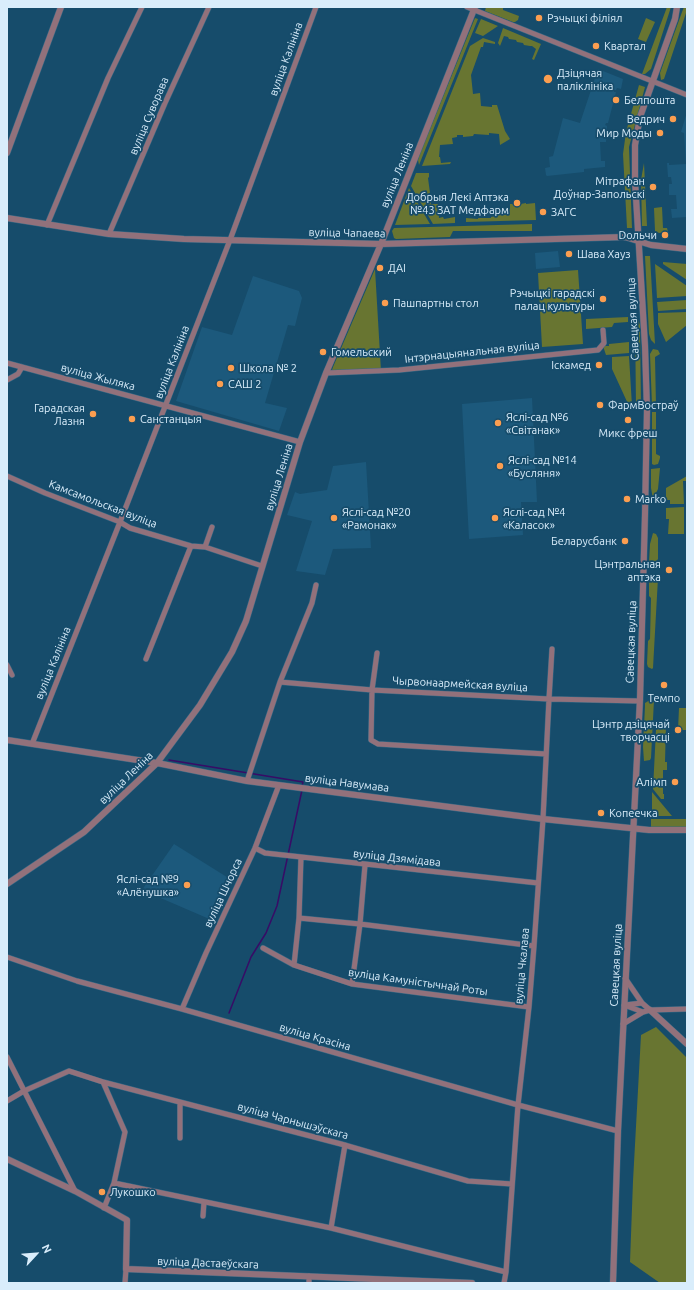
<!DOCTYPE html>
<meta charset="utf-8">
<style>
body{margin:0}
#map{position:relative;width:694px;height:1290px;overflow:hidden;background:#164c6b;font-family:Ubuntu,sans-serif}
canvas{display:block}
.frame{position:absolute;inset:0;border:8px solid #d9edfb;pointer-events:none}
.north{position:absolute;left:16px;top:1234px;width:40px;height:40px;-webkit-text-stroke:3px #164c6b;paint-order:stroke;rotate:64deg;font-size:11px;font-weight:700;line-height:16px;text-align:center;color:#d9edfb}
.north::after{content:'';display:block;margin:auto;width:14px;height:18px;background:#d9edfb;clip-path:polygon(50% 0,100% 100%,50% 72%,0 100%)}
</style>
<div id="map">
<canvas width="694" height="1290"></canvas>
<div class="frame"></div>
<div class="north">N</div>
</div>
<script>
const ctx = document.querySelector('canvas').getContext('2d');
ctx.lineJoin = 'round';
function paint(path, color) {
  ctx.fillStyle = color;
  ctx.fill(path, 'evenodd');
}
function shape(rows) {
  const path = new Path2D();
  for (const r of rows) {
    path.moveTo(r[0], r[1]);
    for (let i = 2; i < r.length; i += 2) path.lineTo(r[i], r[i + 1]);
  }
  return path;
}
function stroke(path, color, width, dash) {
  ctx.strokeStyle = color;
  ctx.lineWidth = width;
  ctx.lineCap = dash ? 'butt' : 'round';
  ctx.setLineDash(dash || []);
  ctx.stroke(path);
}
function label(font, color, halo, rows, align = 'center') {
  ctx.font = font + ' Ubuntu,sans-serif';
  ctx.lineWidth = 3.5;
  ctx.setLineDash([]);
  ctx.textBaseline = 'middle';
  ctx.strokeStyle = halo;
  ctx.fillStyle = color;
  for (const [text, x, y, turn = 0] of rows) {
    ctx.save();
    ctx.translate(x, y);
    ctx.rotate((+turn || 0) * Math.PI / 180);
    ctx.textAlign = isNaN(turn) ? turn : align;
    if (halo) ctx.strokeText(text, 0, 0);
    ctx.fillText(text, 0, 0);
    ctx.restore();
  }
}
paint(shape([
 [598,69,623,79,621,89,617,88,616,90,614,90,614,92,616,92,608,123,606,123,605,125,607,126,606,142,600,142,601,161,605,161,605,167,584,169,584,172,547,176,546,175,545,168,550,167,549,157,553,156,563,118,580,123],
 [687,112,687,217,672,218,671,209,677,209,676,195,669,195,669,184,672,184,671,177,668,177,667,163,669,163,669,165,686,164,684,133,681,132],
 [558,251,560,267,536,269,535,253],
 [253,276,299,291,302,298,295,326,288,325,265,403,287,408,279,431,176,401,202,327,232,335],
 [532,398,537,502,521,502,523,535,469,539,462,404],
 [366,462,371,548,333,549,325,575,296,571,312,521,287,515,295,492,300,494,327,490,333,466],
 [174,844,230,879,214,921,142,890]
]), '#1c597c');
paint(shape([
 [486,7,503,7,503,10,519,16,518,20,515,22,513,22,485,11],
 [667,7,671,7,651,69,645,74,642,74],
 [684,7,687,7,686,13,664,79,661,80,660,73,682,12],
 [475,18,478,19,419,165,418,160,419,156],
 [646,18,655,22,646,42,638,39],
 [481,19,498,26,483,36,475,33],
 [503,28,541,44,534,60,532,59,536,49,532,46,530,46,524,45,523,43,517,42,516,40,509,39,508,37,504,36,500,46,498,43],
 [483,38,495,42,495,44,484,42,483,47,481,47,471,75,473,94,480,93,481,106,492,107,492,105,497,105,505,131,510,139,500,145,499,134,489,133,489,135,474,134,473,136,463,137,463,135,457,135,457,137,452,138,453,144,440,145,439,157,440,157,441,163,451,162,450,164,422,166,470,46],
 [639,85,645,87,629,147,632,228,627,228,623,154,626,132],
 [644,163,647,226,642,226,641,180],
 [416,173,429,173,429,177,428,178,430,193,429,193,429,199,430,199,431,204,438,204,439,218,443,217,444,219,455,217,455,223,433,224,411,186],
 [409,188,430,224,395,225],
 [526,203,526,204,535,203,536,220,466,222,466,218,478,219,478,218,491,218,491,217,497,216,497,210,498,210,499,212,506,211,506,210,510,209,510,204,515,204,515,205],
 [662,207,663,228,667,228,668,232,659,233,655,231,654,208],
 [532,224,532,231,453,231,450,237,396,239,394,238,392,231,394,228],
 [645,256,650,256,655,344,651,340,649,334],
 [663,262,687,264,687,280,663,264],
 [655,264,687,286,687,296,657,298],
 [375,269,381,371,331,373,333,367],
 [578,270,583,344,542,347,538,273],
 [687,300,687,309,658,311,657,302],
 [687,312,687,325,666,342,658,324,658,313],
 [628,317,628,322,614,323,612,327,586,329,586,319],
 [637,317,640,325,641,407,636,407,635,318],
 [629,342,629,353,606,355,603,346,609,346,609,344],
 [653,349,658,350,660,354,655,357,656,406,652,406,650,354],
 [629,356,632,406,629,406,612,369,612,357],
 [652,412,656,412,656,454,660,456,660,458,658,464,654,465,652,464],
 [660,468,658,489,653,499,651,488,651,469],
 [687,476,687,481,683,481,684,504,670,504,670,500,666,500,666,488],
 [684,507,684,534,668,534,669,519,666,519,666,508],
 [653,533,656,534,658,538,658,559,655,563,649,563,650,544],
 [654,578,658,578,653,668,652,669,648,667,647,664,648,641,650,639,651,598,649,596,649,583],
 [650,700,654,700,651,758,650,760,644,761,643,747,645,706,645,703],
 [679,708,687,708,687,730,678,730],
 [666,724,665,762,667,762,667,770,663,770,663,794,664,794,664,799,661,799,653,789,656,730],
 [652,792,672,816,652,816],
 [651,819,687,819,687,828,651,828],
 [656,1027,687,1058,687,1283,660,1283,630,1262,633,1181,641,1035]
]), '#687531');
stroke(shape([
 [169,760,303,782,302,786],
 [229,1013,251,957,266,933,277,906,302,790]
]), '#380c66', 1.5);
const minor = shape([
 [467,7,687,95],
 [47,225,108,78,142,7],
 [109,234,165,103,209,7],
 [7,363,300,442],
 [326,373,399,370,598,350,604,343,603,330],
 [7,380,18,374,22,367],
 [7,476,45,493,120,522,130,528,191,546,205,547,262,566],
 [205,547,212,527],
 [377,653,372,690,371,740,378,744,546,754],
 [146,659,191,546],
 [7,665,12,675],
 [280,682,372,690,549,699,639,701],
 [32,744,120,522,230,240,316,7],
 [247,781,280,682,312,603,316,585],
 [255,848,265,853,538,883],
 [299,918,360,924,534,946],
 [263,948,294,965,352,984,529,1007],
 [7,957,77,981,182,1009,518,1105,618,1131],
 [294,965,299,918,301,857],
 [625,978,642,1003,650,1010],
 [352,984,360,924,365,865],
 [624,1005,643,1012,650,1010,687,1009],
 [625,1005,642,1003],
 [182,1009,206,953,255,848,279,785],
 [623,1024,643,1012],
 [7,1057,75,1191],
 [103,1082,125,1132,114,1183,104,1208],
 [7,1101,24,1091,69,1071,103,1082,341,1144,468,1181,512,1184],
 [180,1102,180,1138],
 [114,1183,331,1228,506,1272],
 [203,1216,204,1202],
 [331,1228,345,1145],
 [125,1283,126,1269],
 [309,1283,309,1276],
 [504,1283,506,1272,518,1105,529,1007,534,946,543,819,549,699,552,649]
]);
const tertiary = shape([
 [7,153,61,7],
 [7,218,109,234,184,239,381,244,625,237,651,245,687,249],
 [7,740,157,763,247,781,543,819,649,830,687,830],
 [7,884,84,832,157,763,200,705,232,652,246,621,300,442,326,373,381,244,475,7],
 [650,1010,687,1044],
 [7,1159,75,1191,127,1220,126,1269,472,1283],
 [613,1283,618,1131,640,699,645,514,647,410,645,346,635,181,635,145,640,117,675,19,677,7]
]);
stroke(minor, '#396985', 6);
stroke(tertiary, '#396985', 7);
stroke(minor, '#92717b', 5);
stroke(tertiary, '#92717b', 6);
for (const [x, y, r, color] of [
 [539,18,4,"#fb9e50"],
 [596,46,4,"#fb9e50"],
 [548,79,5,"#fb9e50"],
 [616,100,4,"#fb9e50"],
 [673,119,4,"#fb9e50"],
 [660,133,4,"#fb9e50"],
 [653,187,4,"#fb9e50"],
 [517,203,4,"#fb9e50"],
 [543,212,4,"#fb9e50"],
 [665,235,4,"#fb9e50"],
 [569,254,4,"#fb9e50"],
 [380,268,4,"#fb9e50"],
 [603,299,4,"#fb9e50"],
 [385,303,4,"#fb9e50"],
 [323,352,4,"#fb9e50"],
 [599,365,4,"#fb9e50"],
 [231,368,4,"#fb9e50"],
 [220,384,4,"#fb9e50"],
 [600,405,4,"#fb9e50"],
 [93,414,4,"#fb9e50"],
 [132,419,4,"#fb9e50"],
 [628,420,4,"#fb9e50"],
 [498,423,4,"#fb9e50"],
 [500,466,4,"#fb9e50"],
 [627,499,4,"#fb9e50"],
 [334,518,4,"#fb9e50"],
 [495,518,4,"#fb9e50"],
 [625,541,4,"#fb9e50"],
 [669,570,4,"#fb9e50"],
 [664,685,4,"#fb9e50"],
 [678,730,4,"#fb9e50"],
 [675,782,4,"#fb9e50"],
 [601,813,4,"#fb9e50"],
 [187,885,4,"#fb9e50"],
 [102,1192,4,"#fb9e50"]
]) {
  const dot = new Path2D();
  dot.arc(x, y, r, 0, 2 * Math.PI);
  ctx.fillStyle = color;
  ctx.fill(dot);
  stroke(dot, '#164c6b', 1.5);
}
label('11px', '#d9edfb', '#164c6b', [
 ["Рэчыцкі філіял",547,18],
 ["Квартал",604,46],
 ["Дзіцячая",557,73],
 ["паліклініка",557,86],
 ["Белпошта",624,100],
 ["Ведрич",665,119,"right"],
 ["Мир Моды",652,133,"right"],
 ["Мітрафан",645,181,"right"],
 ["Доўнар-Запольскі",645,194,"right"],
 ["Добрыя Лекі Аптэка",509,197,"right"],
 ["№43 ЗАТ Медфарм",509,210,"right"],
 ["ЗАГС",551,212],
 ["Doльчи",657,235,"right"],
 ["Шава Хауз",577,254],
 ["ДАІ",388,268],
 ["Рэчыцкі гарадскі",595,293,"right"],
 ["палац культуры",595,306,"right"],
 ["Пашпартны стол",393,303],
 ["Гомельский",331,352],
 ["Іскамед",591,365,"right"],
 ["Школа № 2",239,368],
 ["САШ 2",228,384],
 ["ФармВостраў",608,405],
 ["Гарадская",85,408,"right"],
 ["Лазня",85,421,"right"],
 ["Яслі-сад №6",506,417],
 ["«Світанак»",506,430],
 ["Санстанцыя",140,419],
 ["Микс фреш",628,433,"center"],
 ["Яслі-сад №14",508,460],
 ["«Бусляня»",508,473],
 ["Marko",635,499],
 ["Яслі-сад №20",342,512],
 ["«Рамонак»",342,525],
 ["Яслі-сад №4",503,512],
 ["«Каласок»",503,525],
 ["Беларусбанк",617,541,"right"],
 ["Цэнтральная",661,564,"right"],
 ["аптэка",661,577,"right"],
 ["Темпо",664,698,"center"],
 ["Цэнтр дзіцячай",670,724,"right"],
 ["творчасці",670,737,"right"],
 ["Алімп",667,782,"right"],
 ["Копеечка",609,813],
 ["Яслі-сад №9",179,879,"right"],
 ["«Алёнушка»",179,892,"right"],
 ["Лукошко",110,1192]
], 'left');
label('11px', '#d9edfb', '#164c6b', [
 ["вуліца Калініна",286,59,-70],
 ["вуліца Суворава",149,116,-67],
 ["вуліца Леніна",397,175,-68],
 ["вуліца Чапаева",347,233,1],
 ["Савецкая вуліца",633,319,-93],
 ["Інтэрнацыянальная вуліца",472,352,-6],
 ["вуліца Калініна",172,362,-69],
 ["вуліца Жыляка",98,377,15],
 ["вуліца Леніна",279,477,-73],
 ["Камсамольская вуліца",103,504,21],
 ["Савецкая вуліца",631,642,-88],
 ["вуліца Калініна",53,663,-68],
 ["Чырвонаармейская вуліца",460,684,3],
 ["вуліца Леніна",126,778,-44],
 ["вуліца Навумава",347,783,7],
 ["вуліца Дзямідава",397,858,6],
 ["вуліца Шчорса",223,893,-65],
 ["Савецкая вуліца",616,965,-87],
 ["вуліца Чкалава",522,966,-85],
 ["вуліца Камуністычнай Роты",418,982,8],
 ["вуліца Красіна",315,1037,16],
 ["вуліца Чарнышэўскага",293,1121,15],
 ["вуліца Дастаеўскага",208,1263,2]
]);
</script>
